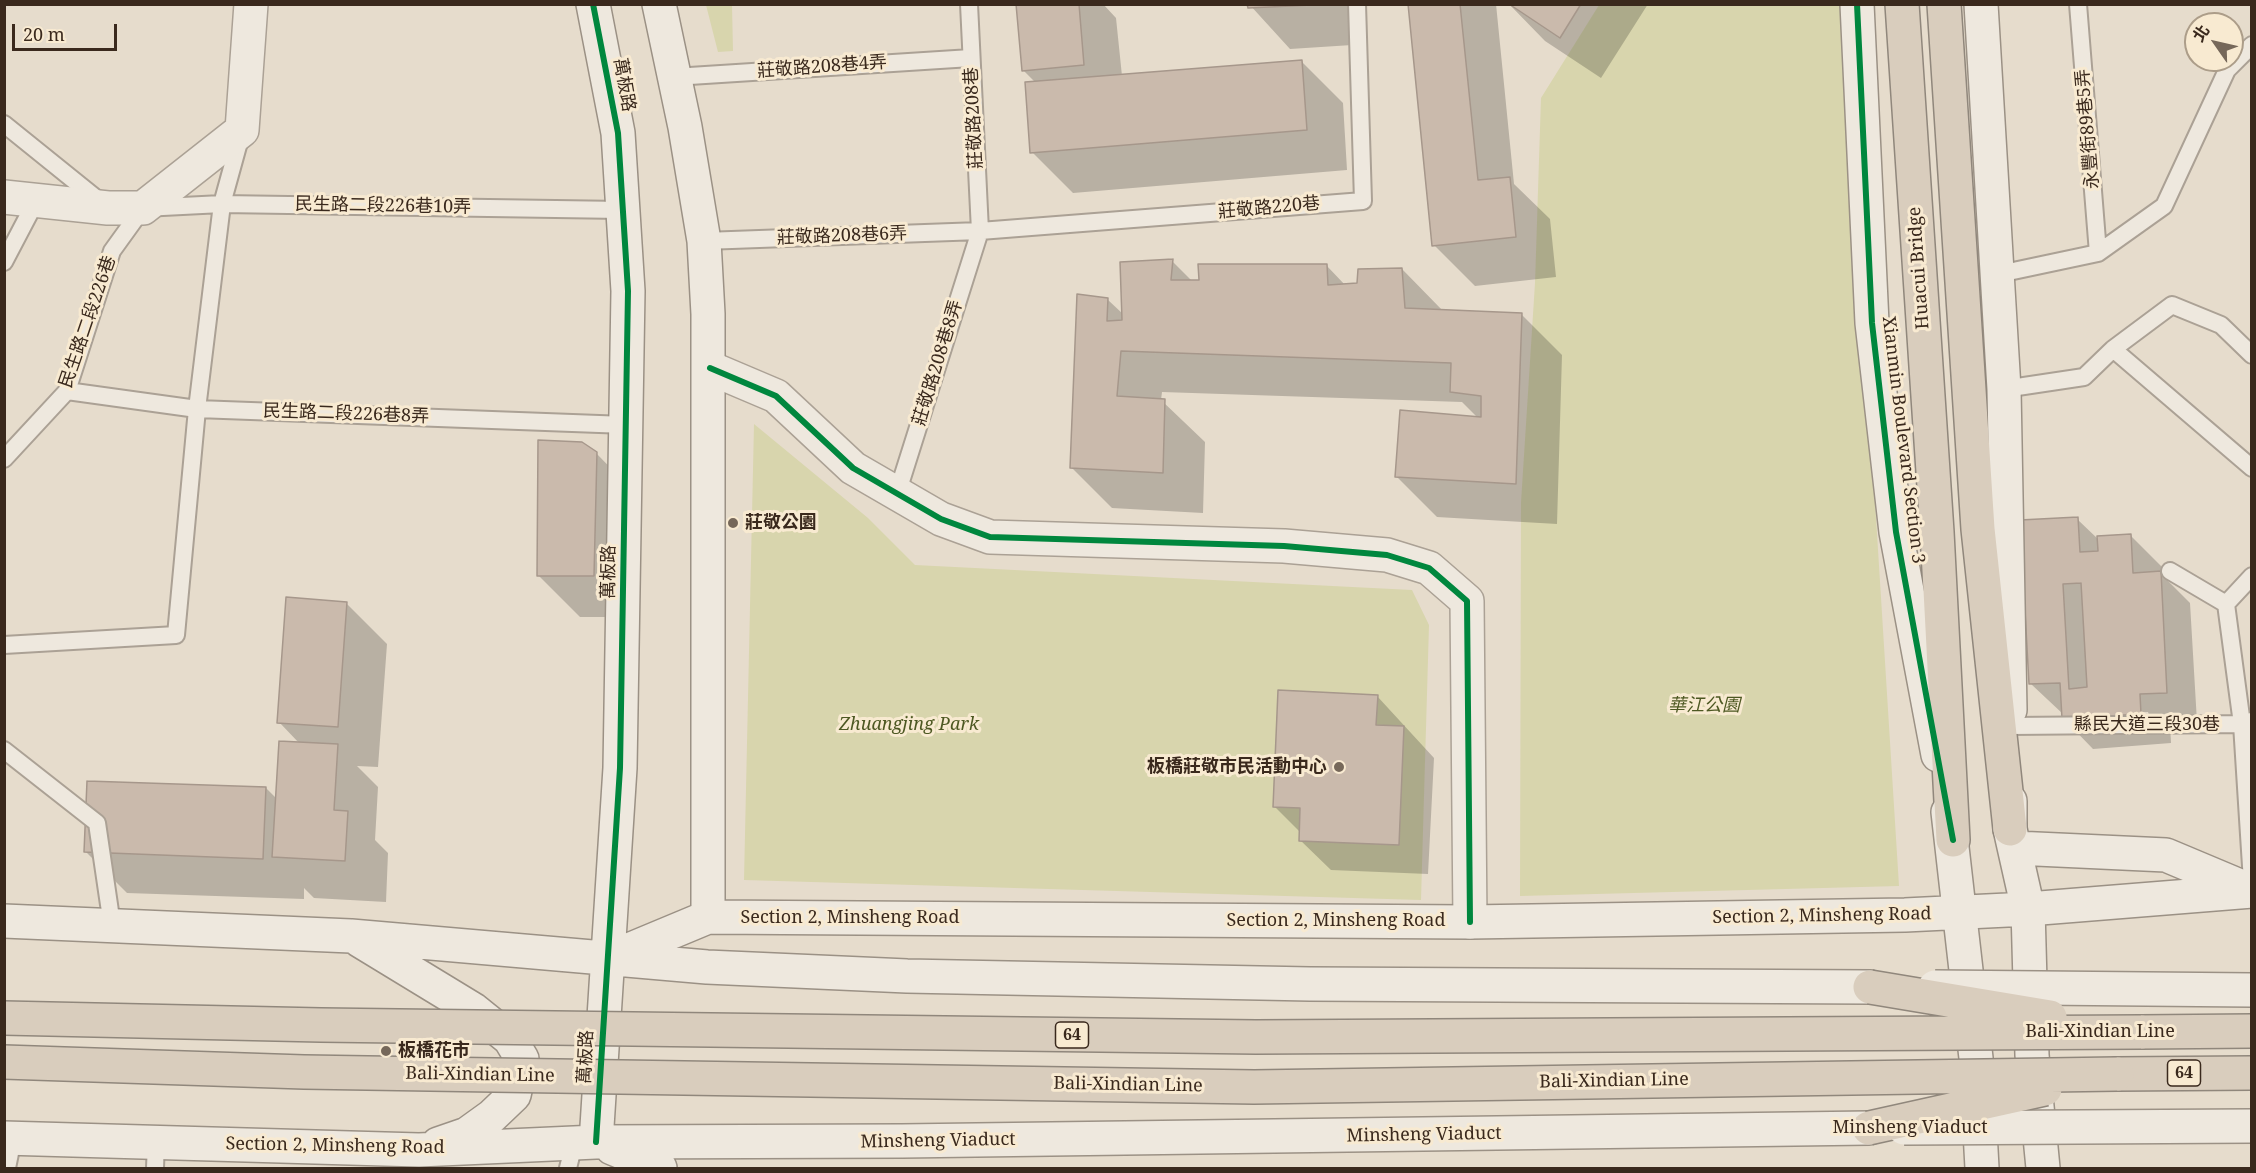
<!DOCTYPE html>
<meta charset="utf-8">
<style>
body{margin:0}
#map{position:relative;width:2256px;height:1173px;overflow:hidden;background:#e6dccc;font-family:"Noto Serif","Noto Sans TC",serif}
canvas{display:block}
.frame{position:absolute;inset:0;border:6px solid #3a291d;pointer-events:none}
.north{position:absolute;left:2184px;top:12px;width:60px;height:60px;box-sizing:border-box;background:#f8ead1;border:2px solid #ac9d89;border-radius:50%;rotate:304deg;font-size:16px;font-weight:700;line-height:24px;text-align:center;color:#3a291d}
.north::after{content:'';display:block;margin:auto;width:21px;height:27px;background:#76685a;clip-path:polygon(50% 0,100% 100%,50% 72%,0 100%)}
.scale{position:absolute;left:12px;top:24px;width:105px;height:27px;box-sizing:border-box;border:3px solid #3a291d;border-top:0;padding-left:8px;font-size:18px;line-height:21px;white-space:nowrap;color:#3a291d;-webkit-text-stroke:4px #f8ead1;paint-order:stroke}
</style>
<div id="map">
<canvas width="2256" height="1173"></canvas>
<div class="frame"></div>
<div class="north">北</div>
<div class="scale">20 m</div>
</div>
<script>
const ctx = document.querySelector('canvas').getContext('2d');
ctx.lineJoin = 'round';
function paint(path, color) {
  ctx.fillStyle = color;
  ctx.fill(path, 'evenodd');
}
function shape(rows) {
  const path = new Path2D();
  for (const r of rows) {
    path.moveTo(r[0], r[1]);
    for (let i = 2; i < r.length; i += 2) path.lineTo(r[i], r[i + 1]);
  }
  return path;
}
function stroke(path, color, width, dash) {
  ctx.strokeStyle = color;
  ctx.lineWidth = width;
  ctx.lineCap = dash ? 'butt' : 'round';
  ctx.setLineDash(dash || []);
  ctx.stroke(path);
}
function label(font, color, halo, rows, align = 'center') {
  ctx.font = font + ' "Noto Serif","Noto Sans TC",serif';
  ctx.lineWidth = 6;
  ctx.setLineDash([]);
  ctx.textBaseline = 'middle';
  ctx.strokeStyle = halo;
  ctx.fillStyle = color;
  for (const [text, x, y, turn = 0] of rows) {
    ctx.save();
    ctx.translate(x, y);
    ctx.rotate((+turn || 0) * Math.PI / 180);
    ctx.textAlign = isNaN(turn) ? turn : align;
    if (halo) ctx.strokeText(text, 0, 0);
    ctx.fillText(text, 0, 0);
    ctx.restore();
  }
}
paint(shape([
 [706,5,732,5,733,51,718,52],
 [1599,5,1844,5,1899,886,1520,896,1521,502,1535,283,1541,98],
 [754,424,868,518,915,565,1412,590,1429,625,1421,900,744,880]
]), '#d8d5ad');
paint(shape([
 [1018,4,1103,4,1116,18,1122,76,1302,62,1343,103,1347,170,1073,193,1032,152,1036,83,1023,70],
 [1249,4,1348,4,1352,45,1290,49],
 [1410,4,1496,4,1514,184,1550,219,1556,277,1475,286,1434,245],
 [1509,4,1648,4,1601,78,1545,41],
 [1172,261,1193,282,1326,265,1346,286,1358,285,1402,269,1443,311,1521,314,1562,355,1557,524,1437,517,1396,476,1478,418,1462,402,1162,392,1161,400,1205,442,1203,513,1112,508,1071,467,1107,299,1124,315],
 [596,453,637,495,635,617,580,617,539,576],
 [2077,519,2099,540,2130,535,2161,566,2161,574,2190,603,2197,722,2170,724,2171,743,2093,749,2063,718,2063,714,2031,684],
 [2148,712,2149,715,2116,717,2116,714],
 [346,603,387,644,378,767,357,766,378,787,375,840,388,853,386,902,314,898,304,888,304,899,127,893,86,852,266,788,277,799,300,744,279,722],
 [1377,696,1434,758,1428,874,1331,870,1300,840,1301,833,1275,807]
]), '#0003');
const building = shape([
 [1016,4,1079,4,1084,65,1022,71,1016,4],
 [1247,4,1312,4,1312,5,1248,8,1247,4],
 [1408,4,1460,4,1478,180,1510,177,1516,237,1432,246,1408,4],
 [1509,4,1581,4,1560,38,1509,4],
 [1302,60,1307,130,1030,153,1025,82,1302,60],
 [1173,259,1171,280,1199,280,1198,264,1327,264,1328,285,1357,283,1358,269,1402,268,1405,308,1522,313,1516,484,1395,477,1400,410,1481,417,1481,396,1450,392,1451,363,1121,351,1117,396,1165,399,1163,473,1070,468,1077,294,1108,298,1107,321,1122,320,1120,262,1173,259],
 [538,440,582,442,597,452,594,576,537,576,538,440],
 [2078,517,2080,552,2098,551,2097,536,2131,534,2133,573,2161,571,2167,693,2140,694,2141,714,2062,719,2060,683,2029,684,2020,520,2078,517],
 [2081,583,2087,687,2069,689,2063,584,2081,583],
 [286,597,347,602,338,727,277,723,286,597],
 [1278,690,1378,695,1376,725,1404,726,1399,845,1299,841,1300,808,1273,807,1278,690],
 [279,741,338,744,334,810,348,811,345,861,272,857,279,741],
 [87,781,266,787,263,859,84,852,87,781]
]);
paint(building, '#cabaac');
stroke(building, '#a6978b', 1.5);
const lane = shape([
 [2078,4,2098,253],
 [674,77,971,58],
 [4,124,102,203],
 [704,241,980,231,1363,201,1357,4],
 [4,262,36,201],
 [1999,274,2098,253,2164,206,2227,70,2252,45],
 [2113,349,2252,468],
 [2004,389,2084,377,2113,349,2172,305,2221,325,2252,355],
 [67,391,197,409,626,425],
 [4,459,67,391,112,251,143,208,222,204,622,210],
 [897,494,980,231,969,4],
 [2226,604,2252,576],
 [4,645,176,635,197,409,222,204,241,135],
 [2251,721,2242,724,2252,882],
 [2010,726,2242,724,2226,604,2170,571],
 [4,750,97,823,112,925],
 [7,1168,13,1139],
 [155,1168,156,1141],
 [568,1168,574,1144]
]);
const street = shape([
 [4,197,108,208,143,208,242,130,251,4],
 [710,368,776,396,853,468,941,519,990,537,1284,546,1387,555,1429,568,1467,601,1470,922]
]);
const secondary = shape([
 [593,4,618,133,628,291,620,768,596,1142],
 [659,4,685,127,704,241,708,314,708,917],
 [1857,4,1872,323,1896,532,1938,755],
 [1981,4,2004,389,2010,710],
 [2010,801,2010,829,2028,909,2032,1055,2043,1168],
 [1948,812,1976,1058,1982,1168],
 [2015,848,2166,855,2247,889],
 [4,921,351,936,707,967,907,976,1310,984,1870,987],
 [359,940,474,1010,510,1039,522,1059,514,1095,492,1116,467,1134,438,1144],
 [612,957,708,917,1470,922,1905,915,2028,909,2252,891],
 [4,1138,419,1150,596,1142,902,1141,1869,1128],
 [612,1148,660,1168]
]);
const highway = shape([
 [1902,4,1937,532,1953,840],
 [1944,4,1978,529,2010,829],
 [2141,1032,2252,1031],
 [2117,1074,2252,1073]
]);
stroke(lane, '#aba195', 20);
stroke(street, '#aba195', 36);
stroke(secondary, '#9b9185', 36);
stroke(highway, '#90877c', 36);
stroke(lane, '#eee8de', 16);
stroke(street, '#eee8de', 33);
stroke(secondary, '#eee8de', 33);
stroke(highway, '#d9cdbd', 33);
const secondaryBridge = shape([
 [1935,987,2252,990],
 [1904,1128,2252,1126]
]);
const highwayBridge = shape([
 [1870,987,2050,1017],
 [4,1018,321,1025,1256,1037,2141,1032],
 [4,1062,304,1072,1254,1087,2117,1074],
 [1869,1128,2045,1089]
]);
stroke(secondaryBridge, '#9b9185', 36, []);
stroke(highwayBridge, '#90877c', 36, []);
stroke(secondaryBridge, '#eee8de', 33);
stroke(highwayBridge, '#d9cdbd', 33);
stroke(shape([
 [593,4,618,133,628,291,620,768,596,1142],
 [1857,4,1872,323,1896,532,1953,840],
 [710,368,776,396,853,468,941,519,990,537,1284,546,1387,555,1429,568,1467,601,1470,922]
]), '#00873e', 6);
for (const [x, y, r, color] of [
 [733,523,6,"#76685a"],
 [1339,767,6,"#76685a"],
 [386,1051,6,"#76685a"]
]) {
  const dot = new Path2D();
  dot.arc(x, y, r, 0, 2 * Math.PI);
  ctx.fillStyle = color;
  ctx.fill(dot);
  stroke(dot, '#f8ead1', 2);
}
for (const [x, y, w] of [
 [1072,1035,33],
 [2184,1073,33]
]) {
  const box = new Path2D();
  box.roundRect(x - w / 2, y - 13, w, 26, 4.5);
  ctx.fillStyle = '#f8ead1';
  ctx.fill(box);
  stroke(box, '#3a291d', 1.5);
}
label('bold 16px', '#3a291d', null, [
 ["64",1072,1035],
 ["64",2184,1073]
]);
label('18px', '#3a291d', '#f8ead1', [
 ["莊敬路208巷4弄",822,67,-4],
 ["萬板路",624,85,80],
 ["莊敬路208巷",974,118,-93],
 ["永豐街89巷5弄",2088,129,-95],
 ["民生路二段226巷10弄",383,206,1],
 ["莊敬路220巷",1269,208,-5],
 ["莊敬路208巷6弄",842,236,-2],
 ["Huacui Bridge",1919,268,-94],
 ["民生路二段226巷",88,322,-71],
 ["莊敬路208巷8弄",938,363,-73],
 ["民生路二段226巷8弄",346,414,2],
 ["Xianmin Boulevard Section 3",1903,440,83],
 ["萬板路",609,572,-89],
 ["縣民大道三段30巷",2147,725],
 ["Section 2, Minsheng Road",1822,916,-1],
 ["Section 2, Minsheng Road",850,918],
 ["Section 2, Minsheng Road",1336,921],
 ["Bali-Xindian Line",2100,1032],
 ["萬板路",586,1057,-87],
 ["Bali-Xindian Line",480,1075,1],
 ["Bali-Xindian Line",1614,1081,-1],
 ["Bali-Xindian Line",1128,1085,1],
 ["Minsheng Viaduct",1910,1128],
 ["Minsheng Viaduct",1424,1135,-1],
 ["Minsheng Viaduct",938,1141,-1],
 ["Section 2, Minsheng Road",335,1146,1]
]);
label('bold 18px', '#3a291d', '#f8ead1', [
 ["莊敬公園",745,523],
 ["板橋莊敬市民活動中心",1327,767,"right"],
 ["板橋花市",398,1051]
], 'left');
label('italic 18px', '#4d5822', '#f8ead1', [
 ["華江公園",1704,706],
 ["Zhuangjing Park",909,725]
]);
</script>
